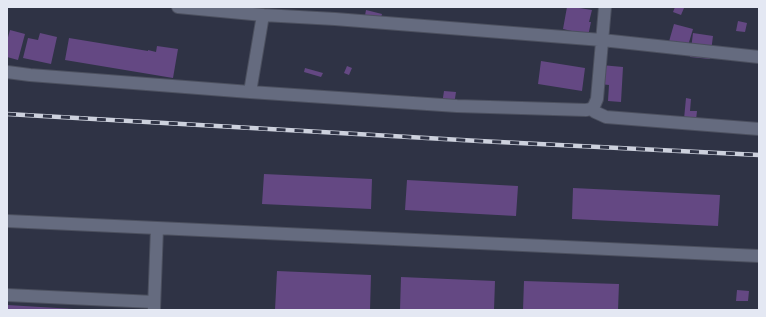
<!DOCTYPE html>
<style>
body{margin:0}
#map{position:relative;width:766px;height:317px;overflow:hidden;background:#2f3345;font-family:"Archivo Narrow",sans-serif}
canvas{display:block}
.frame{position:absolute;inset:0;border:8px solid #e4e8f3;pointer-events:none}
</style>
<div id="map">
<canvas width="766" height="317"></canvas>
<div class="frame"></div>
</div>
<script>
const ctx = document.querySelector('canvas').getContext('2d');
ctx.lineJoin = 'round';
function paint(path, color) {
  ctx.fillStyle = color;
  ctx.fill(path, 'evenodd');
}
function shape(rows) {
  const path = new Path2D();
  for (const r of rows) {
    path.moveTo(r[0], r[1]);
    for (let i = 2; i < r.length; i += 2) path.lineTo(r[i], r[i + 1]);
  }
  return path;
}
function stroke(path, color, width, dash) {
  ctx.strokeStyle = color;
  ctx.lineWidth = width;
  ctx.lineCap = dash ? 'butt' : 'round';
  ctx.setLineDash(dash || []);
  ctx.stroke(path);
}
paint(shape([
 [567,7,573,7,592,10,589,22,591,22,587,41,575,39,576,32,563,29],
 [675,7,681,7,684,8,681,15,673,12],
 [366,10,382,14,379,25,364,21],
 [738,21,747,23,745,32,736,31],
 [674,24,693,29,687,49,679,47,676,55,666,52],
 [10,30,25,34,18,60,7,57,7,41],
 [40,33,57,37,51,64,23,58,28,38,38,40],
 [693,33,713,36,710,59,690,57],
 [69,38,148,51,148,50,156,52,157,46,178,49,173,78,65,60],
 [541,61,585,68,582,91,538,84],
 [601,65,623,67,621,102,608,101,609,85,600,84],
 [347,66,352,68,349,75,344,73],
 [305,68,323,73,321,77,304,72],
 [444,91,456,92,454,105,442,104],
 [686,98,691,99,690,111,697,111,696,120,684,119],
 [264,174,372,179,371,209,262,204],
 [407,180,518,186,516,216,405,210],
 [573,188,720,195,718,226,572,219],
 [277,271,371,275,370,310,275,310],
 [401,277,495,281,494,310,400,310],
 [524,281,619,284,618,310,523,310],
 [737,290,749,291,748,301,736,301],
 [7,305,74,309,74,310,7,310]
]), '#644883');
const minor = shape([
 [178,7,263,15,335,19,602,40,759,57],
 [7,72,30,75,250,92,457,106,586,110,591,109,594,106,597,99,605,7],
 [250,92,263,15],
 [591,109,595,112,606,117,759,129],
 [7,221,759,256],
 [7,295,154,302],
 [154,309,157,228]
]);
stroke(minor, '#4c505f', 14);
stroke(minor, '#656b7f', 12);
const rail = shape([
 [7,114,479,141,759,155]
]);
stroke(rail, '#cdd1dd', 4.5);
stroke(rail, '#2f3345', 3, [9]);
</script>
